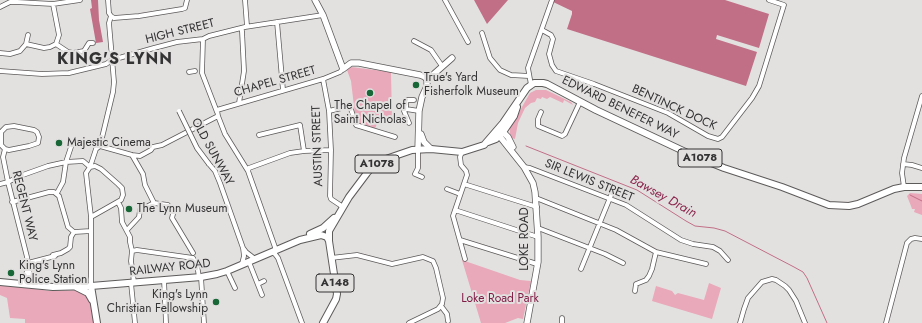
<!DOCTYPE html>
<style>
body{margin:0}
canvas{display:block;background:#e3e0e0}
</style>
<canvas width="922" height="323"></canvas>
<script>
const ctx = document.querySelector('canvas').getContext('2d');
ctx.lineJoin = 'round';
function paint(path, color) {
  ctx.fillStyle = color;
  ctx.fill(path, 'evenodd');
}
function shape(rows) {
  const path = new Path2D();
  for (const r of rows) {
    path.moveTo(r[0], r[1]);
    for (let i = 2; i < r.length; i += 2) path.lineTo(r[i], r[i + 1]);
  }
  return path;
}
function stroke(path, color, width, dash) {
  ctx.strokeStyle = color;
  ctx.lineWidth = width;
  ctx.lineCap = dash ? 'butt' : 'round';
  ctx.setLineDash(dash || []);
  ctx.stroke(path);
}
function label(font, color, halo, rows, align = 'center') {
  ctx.font = font + ' Jost,sans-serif';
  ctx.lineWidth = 4;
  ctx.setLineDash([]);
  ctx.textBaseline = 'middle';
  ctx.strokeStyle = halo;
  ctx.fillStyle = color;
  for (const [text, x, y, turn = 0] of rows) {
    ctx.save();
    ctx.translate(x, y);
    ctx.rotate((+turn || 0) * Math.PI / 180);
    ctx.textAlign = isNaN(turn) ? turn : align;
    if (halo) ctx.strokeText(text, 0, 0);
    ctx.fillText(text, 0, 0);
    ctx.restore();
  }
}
paint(shape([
 [351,67,391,72,392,118,379,118,375,129,356,123,351,81,347,70],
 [536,90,546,90,571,102,573,105,564,100,563,103,550,97,547,99,542,97,541,99,537,98,535,102,531,103,525,108,518,123,515,139,512,138,510,134,510,128,530,93],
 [910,193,922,194,922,215,914,212,915,209,912,209,911,206,907,196],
 [462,260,520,280,531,281,523,319,518,318,505,323,481,323],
 [709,283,721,288,712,319,652,301,656,286,672,291,675,295,678,293,704,300],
 [0,285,51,291,82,290,90,298,94,323,25,323,25,319,10,318,7,298,0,295]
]), '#e9a9ba');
paint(shape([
 [91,0,98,0,99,20,103,42,96,43,90,9,92,8],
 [474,0,508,0,487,24],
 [549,0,725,0,769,14,759,48,717,35,716,39,757,52,746,86,567,29,572,14,572,11]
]), '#c16f87');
stroke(shape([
 [526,146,637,190,686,221,695,226,714,228,725,231,794,267,803,272,807,278,827,323],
 [910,195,922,201]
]), '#c16f87', 1);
const street = shape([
 [245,0,247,26],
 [445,0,468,42],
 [0,7,10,2,17,2,53,4,80,0],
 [111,16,114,18,139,16,182,9,185,8,187,0],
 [277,22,283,90],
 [542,30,551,35,553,39,549,54,552,65,556,71,594,84,668,113,708,136,718,139,722,137,752,98,759,86,784,5,769,0],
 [482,33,490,58,500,70,511,75,529,76],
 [203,39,202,73,217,112],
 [414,41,431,50,442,66],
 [26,44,44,48,50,47,56,44,59,35,53,4],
 [56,44,68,52,73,53,84,51,89,43,93,43],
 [0,53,10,54,20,51,26,44,28,35],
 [0,71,42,74,69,73,106,64,112,60,154,48,177,42,203,39,209,36,245,27,323,15],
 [189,72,195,71],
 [323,79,329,111,331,150,330,196,331,199,343,207],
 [531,85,528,68,552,0],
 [239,103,244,71,242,31,241,28],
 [405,108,406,109,419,111],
 [329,111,350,106,356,125,395,137],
 [541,112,538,119,538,126,562,136,565,134,580,102],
 [409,123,404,111,406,109,406,103,407,100,414,100],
 [14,126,34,130,37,132,39,137,38,143,29,146,9,150,5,149,1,145,1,132,6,127,14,126],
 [259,135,300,125,304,151],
 [100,146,132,155,140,156,151,150,153,147,162,145,218,116],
 [5,149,3,157,8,182,27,257,30,279,33,286],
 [418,149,418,168,415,174,422,177],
 [462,152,460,157,461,165,466,171,467,175,453,216,465,259],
 [132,155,143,174,145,185,154,203],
 [209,164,215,171,220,183,243,248,244,256,242,264],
 [903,164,912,165,922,168],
 [90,167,95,166,101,169,118,184,122,188,123,195,121,200,91,217],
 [524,167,530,168,626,205,681,240,693,244,713,247,720,251,728,260],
 [248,171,249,168,290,153,304,151,331,150],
 [0,184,8,182,20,176,48,166,66,162,83,161,90,167],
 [464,184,537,207],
 [904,187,902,173,904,158,922,96],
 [447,189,460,194],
 [57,193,63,182,66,162,72,144],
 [536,198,616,230,656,252,706,264],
 [12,202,49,192,54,192,59,196,68,227,74,232,91,231],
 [118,202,121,208,122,222,130,237,130,242,132,251,131,261,134,282],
 [455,210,538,237],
 [538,228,605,254,623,263],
 [127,230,139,217,140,210,154,203,168,205,173,214,172,218,193,253],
 [460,240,537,264],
 [243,248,246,252,255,259],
 [276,250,248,171,225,134,218,116,217,110,323,79,340,72,343,69],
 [132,251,137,250,193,258,197,265,199,277],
 [271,252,275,254,278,258,302,323],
 [53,255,61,253,68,249,70,247,71,237,74,232],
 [331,258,357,255,392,264,423,257,433,261,436,268,443,298,442,304,438,309,409,323],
 [249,262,262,295],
 [28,263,55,256],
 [581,269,614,188],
 [227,271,235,288],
 [201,277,204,323],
 [164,280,166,323],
 [131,283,135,323],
 [20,284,25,277,27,271],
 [258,284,264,281],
 [91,286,91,217,86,173,90,167,96,149,100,146,113,92,114,82,109,23,111,16,109,13,108,0],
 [635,291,636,284,646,280,649,276,652,269,656,252],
 [441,306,447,314,448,321],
 [562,318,562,323],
 [740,323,744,309,748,298,762,282,772,279,776,280,785,286,789,290,796,301,805,323],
 [886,323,907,243,911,239,915,238,922,239]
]);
const secondary = shape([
 [315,0,323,15,343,69,351,63,359,63,420,75,425,77,427,80],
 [427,80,452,58],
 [501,130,508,137,513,147],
 [497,133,524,167,533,183,535,192,538,237,538,262,527,323],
 [421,134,424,142,431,149],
 [418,149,419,111,422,97,427,86,427,80]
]);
const primary = shape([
 [488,142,496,139,503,132,514,116,517,107],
 [310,234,323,228,334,218],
 [0,282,53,287,91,286,201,277,217,274,227,271,300,240,321,235,327,237,329,241],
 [91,286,97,323],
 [76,287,88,293,92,300],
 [323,323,336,299,337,294,329,241,329,231,349,197,367,173,373,166,380,161,412,150,431,149,462,152,484,145,503,123,527,88,534,83,543,83,547,84,596,110,694,156,724,168,782,187,829,205,849,206,858,204,894,189,904,187,922,187]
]);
stroke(street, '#5d5a5a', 5.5);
stroke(secondary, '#5d5a5a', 7);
stroke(primary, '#5d5a5a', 8);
stroke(street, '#fff', 4);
stroke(secondary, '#fff', 5.5);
stroke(primary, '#fff', 6);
const streetBridge = shape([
 [179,111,197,148,209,164]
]);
stroke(streetBridge, '#5d5a5a', 5.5, []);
stroke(streetBridge, '#fff', 4);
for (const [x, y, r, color] of [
 [416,85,4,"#186736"],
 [370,93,4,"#186736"],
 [59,143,4,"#186736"],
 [129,209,4,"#186736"],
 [11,273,4,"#186736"],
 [216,302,4,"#186736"]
]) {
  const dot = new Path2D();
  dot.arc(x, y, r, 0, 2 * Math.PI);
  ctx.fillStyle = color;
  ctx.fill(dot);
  stroke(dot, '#e3e0e0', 1.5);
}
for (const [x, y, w] of [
 [700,158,44],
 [377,164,44],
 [335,283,38]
]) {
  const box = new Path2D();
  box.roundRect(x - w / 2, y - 9, w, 18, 3);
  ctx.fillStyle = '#e3e0e0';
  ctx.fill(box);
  stroke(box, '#343333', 1);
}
label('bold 11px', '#343333', null, [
 ["A1078",700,158],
 ["A1078",377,164],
 ["A148",335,283]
]);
label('12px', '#343333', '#e3e0e0', [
 ["HIGH STREET",180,32,-14],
 ["CHAPEL STREET",275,82,-16],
 ["EDWARD BENEFER WAY",620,108,26],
 ["BENTINCK DOCK",674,108,25],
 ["AUSTIN STREET",318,146,-92],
 ["OLD SUNWAY",212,152,61],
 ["SIR LEWIS STREET",589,181,22],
 ["REGENT WAY",24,206,76],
 ["LOKE ROAD",525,239,-90],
 ["RAILWAY ROAD",170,268,-6]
]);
label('12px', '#343333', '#e3e0e0', [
 ["True's Yard",424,78],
 ["Fisherfolk Museum",424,92],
 ["The Chapel of",370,106,"center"],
 ["Saint Nicholas",370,120,"center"],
 ["Majestic Cinema",67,143],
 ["The Lynn Museum",137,209],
 ["King's Lynn",19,266],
 ["Police Station",19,280],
 ["King's Lynn",208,295,"right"],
 ["Christian Fellowship",208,309,"right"]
], 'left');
label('12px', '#801d45', '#e3e0e0', [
 ["Loke Road Park",500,299]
]);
label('italic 13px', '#8c294e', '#e3e0e0', [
 ["Bawsey Drain",663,197,29]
]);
ctx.letterSpacing = '1px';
label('bold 16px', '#343333', '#e3e0e0', [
 ["KING'S LYNN",115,60]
]);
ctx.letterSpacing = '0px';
</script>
